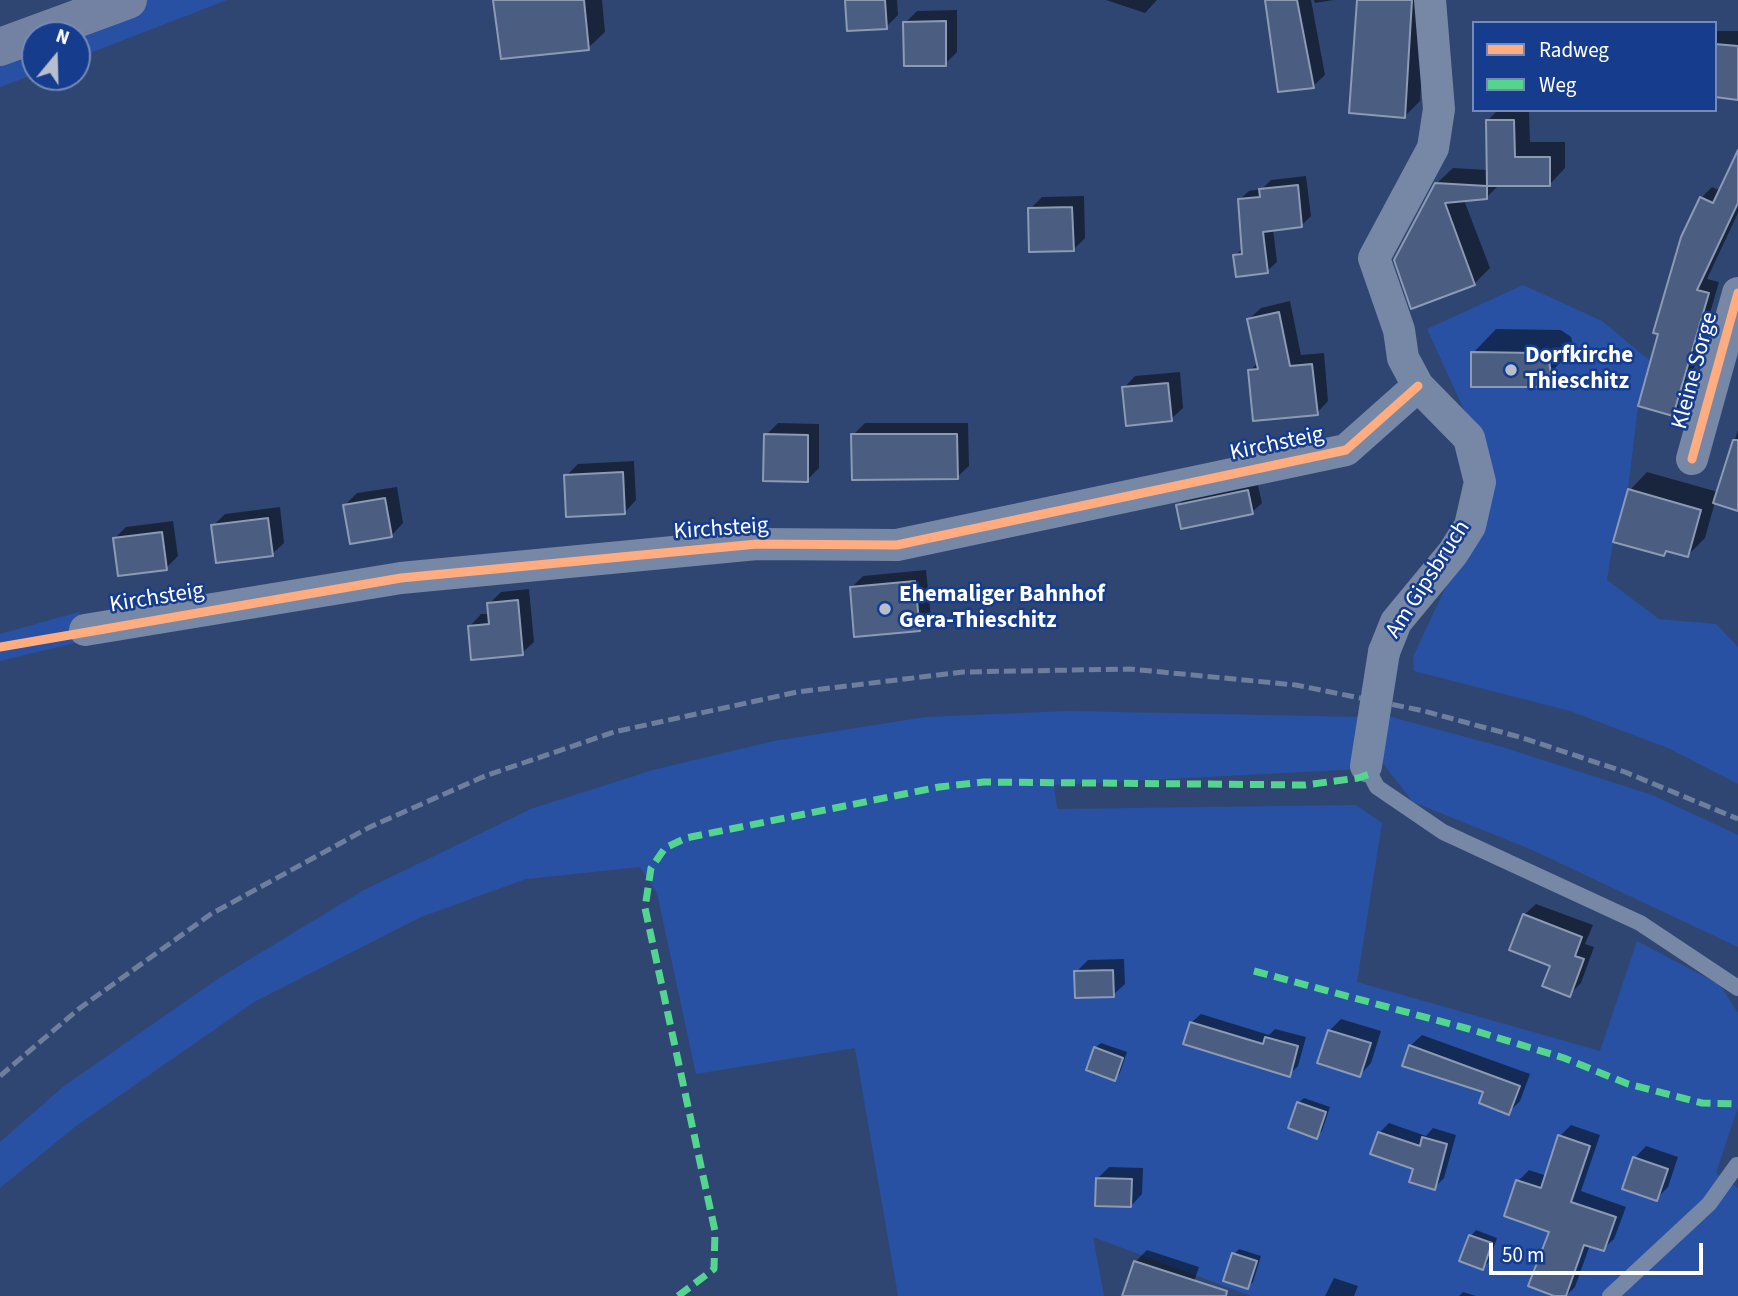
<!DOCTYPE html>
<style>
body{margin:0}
#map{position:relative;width:1738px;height:1296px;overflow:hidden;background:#304672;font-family:"Source Sans 3",sans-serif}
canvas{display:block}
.legend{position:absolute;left:1472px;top:21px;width:245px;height:91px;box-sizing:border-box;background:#153c8d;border:2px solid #738abb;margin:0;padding:9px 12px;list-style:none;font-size:21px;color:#fff}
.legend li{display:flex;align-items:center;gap:14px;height:35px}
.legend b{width:35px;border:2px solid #738abb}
.north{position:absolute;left:21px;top:21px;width:70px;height:70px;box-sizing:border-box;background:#153c8d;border:2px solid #738abb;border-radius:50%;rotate:19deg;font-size:19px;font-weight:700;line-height:28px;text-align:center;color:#fff}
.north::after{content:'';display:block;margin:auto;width:24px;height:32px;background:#b7bece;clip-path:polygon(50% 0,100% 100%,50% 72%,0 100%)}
.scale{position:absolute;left:1489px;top:1243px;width:214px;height:32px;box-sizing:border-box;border:4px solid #fff;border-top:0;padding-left:9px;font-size:21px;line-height:24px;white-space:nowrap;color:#fff;-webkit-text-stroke:5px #153c8d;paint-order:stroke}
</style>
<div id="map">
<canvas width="1738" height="1296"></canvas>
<ul class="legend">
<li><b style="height:9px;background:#ffac80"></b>Radweg</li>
<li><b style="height:9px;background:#53d58f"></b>Weg</li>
</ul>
<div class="north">N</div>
<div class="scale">50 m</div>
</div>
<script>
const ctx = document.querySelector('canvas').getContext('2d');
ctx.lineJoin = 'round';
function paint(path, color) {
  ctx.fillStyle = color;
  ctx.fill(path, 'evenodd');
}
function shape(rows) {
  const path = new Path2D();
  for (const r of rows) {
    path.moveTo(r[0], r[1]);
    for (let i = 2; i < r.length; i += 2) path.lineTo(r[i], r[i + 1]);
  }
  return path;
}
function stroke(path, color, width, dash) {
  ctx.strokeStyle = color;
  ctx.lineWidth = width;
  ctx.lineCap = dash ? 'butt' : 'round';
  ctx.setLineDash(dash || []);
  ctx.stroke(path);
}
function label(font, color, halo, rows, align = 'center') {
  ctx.font = font + ' "Source Sans 3",sans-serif';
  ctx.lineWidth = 5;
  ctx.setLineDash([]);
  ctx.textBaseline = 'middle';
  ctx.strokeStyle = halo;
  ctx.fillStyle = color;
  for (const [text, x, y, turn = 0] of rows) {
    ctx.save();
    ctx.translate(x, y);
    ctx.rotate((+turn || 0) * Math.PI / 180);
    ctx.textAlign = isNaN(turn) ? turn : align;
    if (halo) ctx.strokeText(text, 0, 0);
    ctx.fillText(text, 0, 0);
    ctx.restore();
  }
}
paint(shape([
 [90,0,227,0,77,58,77,35,35,35,35,74,0,87,0,34],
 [1523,285,1602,321,1650,361,1638,406,1628,489,1613,542,1607,580,1659,619,1716,624,1738,647,1738,784,1668,748,1570,711,1414,671,1413,657,1477,520,1477,438,1427,329],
 [79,612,87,640,0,661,0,634],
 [1069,711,1361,717,1361,769,1054,785,1057,809,1356,805,1382,823,1357,982,1600,1051,1637,941,1720,985,1738,1013,1738,1107,1716,1173,1738,1188,1738,1296,1251,1296,1093,1237,1104,1296,898,1296,855,1048,696,1074,657,893,640,867,526,879,421,917,254,1002,76,1126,0,1188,0,1142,64,1086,219,978,364,890,531,809,653,770,774,741,926,717],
 [1384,715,1499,746,1652,795,1738,835,1738,947,1530,849,1413,802,1378,757]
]), '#2851a4');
paint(shape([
 [495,0,602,0,605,32,588,48],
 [847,0,897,0,898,15,886,27],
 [1106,0,1157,0,1145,13],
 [1267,0,1311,0,1325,75,1313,86],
 [1314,0,1334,0,1315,3],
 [1359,0,1427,0,1420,101,1405,116],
 [957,10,957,52,945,64,905,23,917,11],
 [1715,31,1738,31,1738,91,1715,88],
 [1498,110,1529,110,1530,142,1565,142,1565,168,1550,184,1499,185,1487,197,1464,200,1490,268,1474,284,1436,184,1453,168,1488,170,1487,121],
 [1738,154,1738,213,1707,279,1719,282,1684,403,1673,414,1701,198,1712,187,1721,191],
 [1306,176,1311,216,1302,225,1273,229,1277,262,1267,271,1235,256,1243,248,1239,200,1249,191,1262,189,1271,180],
 [1084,196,1085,238,1073,250,1030,209,1042,197],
 [1290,301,1301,355,1324,353,1328,401,1317,413,1250,371,1258,362,1249,319,1261,308],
 [1496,329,1561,330,1571,337,1574,349,1538,385,1473,353],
 [1180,372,1183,408,1171,419,1124,388,1135,376],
 [778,423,819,424,819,468,807,480,766,435],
 [865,423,968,423,969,466,957,477,853,435],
 [1738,430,1738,509,1715,502,1705,538,1688,555,1668,550,1663,554,1630,490,1647,472,1718,492],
 [634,461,636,500,625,512,566,476,578,464],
 [1257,481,1262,503,1252,512,1178,505,1187,496],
 [397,487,403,523,392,535,345,505,357,493],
 [280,507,284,543,272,554,213,526,225,514],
 [173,521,178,556,166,568,114,539,126,527],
 [926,570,931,618,919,630,852,587,863,576],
 [529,589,534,642,522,653,470,626,481,614,490,614,489,604,501,592],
 [1536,904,1593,925,1585,944,1594,947,1581,983,1569,995,1524,915],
 [1124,959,1125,984,1113,995,1076,972,1088,960],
 [1201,1014,1269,1035,1275,1029,1306,1037,1298,1066,1289,1075,1185,1043,1192,1022],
 [1341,1019,1381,1031,1371,1063,1360,1075,1329,1031],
 [1422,1035,1530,1074,1520,1101,1508,1113,1485,1091,1410,1046],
 [1101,1043,1127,1052,1120,1073,1115,1079,1095,1048],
 [1304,1098,1330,1107,1322,1131,1316,1137,1298,1103],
 [1389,1123,1426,1136,1433,1128,1456,1135,1444,1178,1434,1188,1379,1133],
 [1571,1125,1600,1135,1581,1191,1626,1207,1614,1239,1603,1249,1590,1245,1575,1287,1566,1296,1559,1296,1551,1231,1506,1215,1518,1181,1529,1170,1547,1176,1560,1136],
 [1646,1146,1678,1157,1668,1187,1656,1199,1635,1158],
 [1109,1167,1143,1168,1142,1194,1131,1206,1097,1179],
 [1476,1230,1497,1238,1488,1263,1482,1268,1471,1236],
 [1239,1249,1261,1256,1253,1282,1248,1287,1234,1254],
 [1147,1250,1199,1267,1189,1296,1124,1296,1135,1262],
 [1334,1278,1358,1286,1354,1296,1325,1296],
 [1463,1292,1476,1296,1459,1296]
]), '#0007');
const building = shape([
 [493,0,584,0,589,50,501,59,493,0],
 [845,0,885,0,887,29,847,31,845,0],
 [1265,0,1297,0,1314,88,1278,92,1265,0],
 [1357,0,1412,0,1405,118,1349,113,1357,0],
 [946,21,946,66,904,66,903,22,946,21],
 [1715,44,1738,46,1738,100,1715,97,1715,44],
 [1486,120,1514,120,1515,157,1550,157,1550,186,1487,186,1487,199,1445,203,1475,285,1411,309,1394,260,1435,183,1487,186,1486,120],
 [1738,150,1738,203,1697,290,1709,293,1673,416,1638,406,1658,334,1653,333,1681,237,1700,197,1713,203,1738,150],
 [1298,185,1302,227,1263,232,1268,273,1236,277,1233,255,1242,254,1238,199,1260,197,1259,189,1298,185],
 [1072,207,1074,251,1029,252,1028,208,1072,207],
 [1279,312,1290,366,1312,364,1318,415,1253,421,1248,370,1258,369,1247,319,1279,312],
 [1471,352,1537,353,1549,361,1551,374,1548,380,1539,383,1538,387,1471,387,1471,352],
 [1168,383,1172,421,1126,426,1122,387,1168,383],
 [764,434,808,435,808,482,763,481,764,434],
 [851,434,957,434,958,479,852,480,851,434],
 [1733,440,1738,440,1738,511,1713,503,1733,440],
 [623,472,625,514,566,517,564,475,623,472],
 [1628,489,1701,510,1688,557,1666,551,1664,556,1613,542,1628,489],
 [1248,490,1253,514,1181,529,1176,505,1248,490],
 [385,498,392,537,350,544,343,505,385,498],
 [268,518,273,556,216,563,211,525,268,518],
 [162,532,167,570,118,576,113,538,162,532],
 [915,581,920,631,854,637,850,587,915,581],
 [518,600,523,655,471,660,468,626,489,624,487,603,518,600],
 [1523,914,1582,937,1575,956,1584,959,1570,997,1542,986,1550,966,1509,950,1523,914],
 [1113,970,1114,997,1075,998,1074,971,1113,970],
 [1190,1022,1263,1044,1265,1037,1298,1046,1290,1077,1183,1044,1190,1022],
 [1328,1030,1371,1043,1360,1077,1317,1063,1328,1030],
 [1409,1045,1520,1086,1509,1115,1479,1103,1483,1092,1402,1066,1409,1045],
 [1094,1047,1123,1058,1115,1081,1086,1070,1094,1047],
 [1297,1102,1326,1112,1317,1139,1288,1128,1297,1102],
 [1378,1132,1420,1146,1422,1137,1447,1144,1435,1190,1409,1182,1413,1169,1370,1154,1378,1132],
 [1558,1135,1590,1146,1571,1202,1616,1217,1604,1251,1584,1245,1566,1296,1554,1296,1528,1286,1549,1232,1504,1216,1516,1180,1541,1188,1558,1135],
 [1633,1157,1668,1169,1657,1201,1622,1189,1633,1157],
 [1096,1178,1132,1179,1131,1207,1095,1206,1096,1178],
 [1469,1235,1492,1243,1483,1270,1459,1261,1469,1235],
 [1232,1253,1257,1261,1248,1289,1223,1281,1232,1253],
 [1134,1261,1227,1291,1226,1296,1122,1296,1134,1261]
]);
paint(building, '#4b5d80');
stroke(building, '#8c9ab4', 2);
stroke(shape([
 [1366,766,1377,787,1443,832,1640,923,1738,988],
 [1610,1296,1709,1204,1737,1165]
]), '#7787a6', 16);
stroke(shape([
 [1692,459,1738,293],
 [85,630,401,578,757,544,897,545,1346,450,1418,386],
 [1384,652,1396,622,1453,553,1470,526,1480,482,1469,438,1418,386,1403,358,1399,330,1374,258,1433,148,1439,109,1430,0]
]), '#7787a6', 32);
stroke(shape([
 [0,47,128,0]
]), '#7382a2', 38);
stroke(shape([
 [0,1076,80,1008,211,914,370,827,485,776,614,732,797,692,963,672,1130,669,1296,685,1424,711,1523,738,1625,772,1738,819]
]), '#6e7e9d', 5, [12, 5]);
stroke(shape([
 [1366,766,1384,652]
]), '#7787a6', 32);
stroke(shape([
 [1254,971,1469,1029,1564,1058,1628,1084,1702,1103,1738,1104],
 [678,1296,714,1269,715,1231,645,908,651,868,665,848,686,838,939,787,984,782,1305,785,1358,778,1370,774]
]), '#53d58f', 7, [14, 7]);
stroke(shape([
 [1692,459,1738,293],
 [0,647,401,578,757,544,897,545,1346,450,1418,386]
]), '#ffac80', 9);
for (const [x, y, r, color] of [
 [1511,370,7,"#b7bece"],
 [885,609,7,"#b7bece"]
]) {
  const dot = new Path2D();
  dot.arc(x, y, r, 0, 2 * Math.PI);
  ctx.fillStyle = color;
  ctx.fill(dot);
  stroke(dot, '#153c8d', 2.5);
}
label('bold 23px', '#fff', '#153c8d', [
 ["Dorfkirche",1525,357],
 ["Thieschitz",1525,383],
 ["Ehemaliger Bahnhof",899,596],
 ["Gera-Thieschitz",899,622]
], 'left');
label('23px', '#fff', '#153c8d', [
 ["Kleine Sorge",1696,371,-75],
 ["Kirchsteig",1277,445,-12],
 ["Kirchsteig",721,530,-4],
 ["Am Gipsbruch",1429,580,-57],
 ["Kirchsteig",157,599,-9]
]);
</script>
